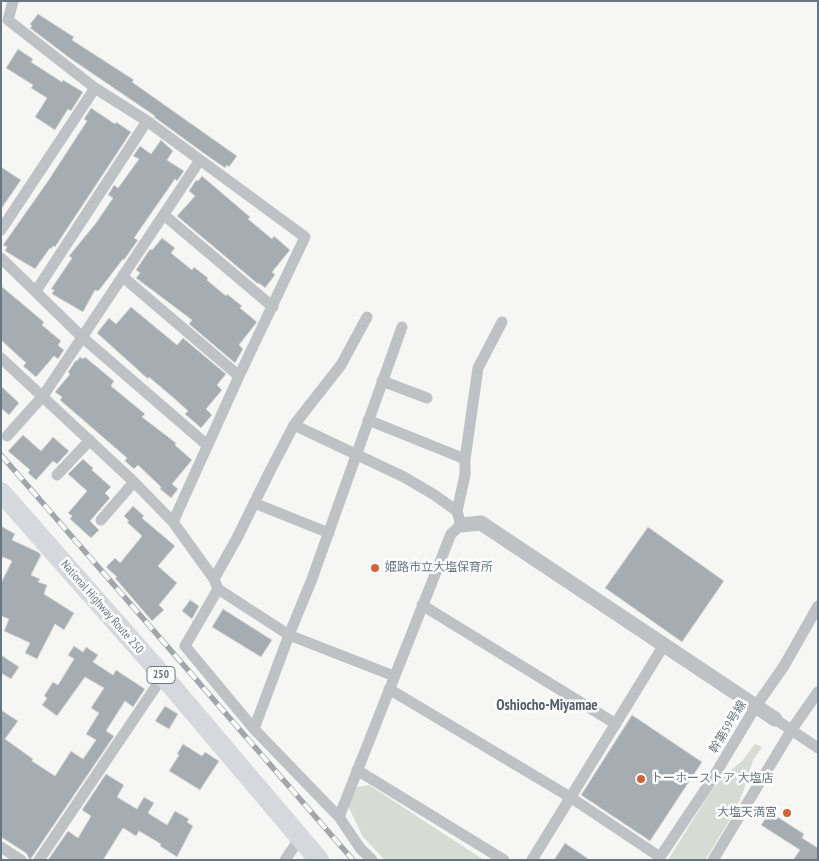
<!DOCTYPE html>
<meta charset="utf-8">
<style>
body{margin:0}
#map{position:relative;width:819px;height:861px;overflow:hidden;background:#f6f6f4;font-family:"PT Sans Narrow",sans-serif}
canvas{display:block}
.frame{position:absolute;inset:0;border:2px solid #687682;pointer-events:none}
</style>
<div id="map">
<canvas width="819" height="861"></canvas>
<div class="frame"></div>
</div>
<script>
const ctx = document.querySelector('canvas').getContext('2d');
ctx.lineJoin = 'round';
function paint(path, color) {
  ctx.fillStyle = color;
  ctx.fill(path, 'evenodd');
}
function shape(rows) {
  const path = new Path2D();
  for (const r of rows) {
    path.moveTo(r[0], r[1]);
    for (let i = 2; i < r.length; i += 2) path.lineTo(r[i], r[i + 1]);
  }
  return path;
}
function stroke(path, color, width, dash) {
  ctx.strokeStyle = color;
  ctx.lineWidth = width;
  ctx.lineCap = dash ? 'butt' : 'round';
  ctx.setLineDash(dash || []);
  ctx.stroke(path);
}
function label(font, color, halo, rows, align = 'center') {
  ctx.font = font + ' "PT Sans Narrow","Noto Sans JP",sans-serif';
  ctx.lineWidth = 5;
  ctx.setLineDash([]);
  ctx.textBaseline = 'middle';
  ctx.strokeStyle = halo;
  ctx.fillStyle = color;
  for (const [text, x, y, turn = 0] of rows) {
    ctx.save();
    ctx.translate(x, y);
    ctx.rotate((+turn || 0) * Math.PI / 180);
    ctx.textAlign = isNaN(turn) ? turn : align;
    if (halo) ctx.strokeText(text, 0, 0);
    ctx.fillText(text, 0, 0);
    ctx.restore();
  }
}
paint(shape([
 [755,744,762,747,753,760,743,792,734,813,705,860,668,860,711,791,723,777,742,761],
 [369,785,484,860,385,860,363,837,348,806,357,787]
]), '#d6dbd3');
const building = shape([
 [38,14,74,37,72,40,134,80,132,82,237,156,229,167,227,165,225,168,209,157,154,117,155,116,71,59,30,28,32,26,30,24,38,14],
 [18,49,33,59,31,62,62,82,63,80,83,92,71,111,68,109,55,130,35,117,47,98,31,88,33,85,6,68,18,49],
 [91,108,115,124,116,122,131,132,55,247,53,246,51,249,50,248,35,269,5,251,7,247,3,245,48,181,87,121,84,119,91,108],
 [161,140,173,151,167,160,184,171,177,181,175,179,134,238,138,240,124,260,123,259,100,289,98,291,95,290,83,312,52,294,54,290,51,289,72,258,69,256,96,223,113,198,108,195,114,185,118,188,139,159,133,156,140,146,151,154,161,140],
 [1,167,21,180,1,209,1,167],
 [202,176,250,217,248,219,272,239,274,236,290,250,272,272,275,275,265,288,259,283,258,284,177,216,195,196,189,191,196,180,198,181,202,176],
 [162,238,175,248,171,253,192,270,194,267,208,278,207,280,226,296,227,294,242,306,240,308,257,322,239,345,243,349,235,363,189,324,192,320,136,278,140,273,136,270,150,249,152,250,162,238],
 [1,286,44,322,42,325,61,341,58,345,64,350,58,359,54,356,36,377,23,366,26,363,1,340,1,286],
 [131,307,177,345,183,338,226,374,217,385,222,390,206,409,212,415,201,428,185,414,188,411,176,400,149,377,148,379,97,333,109,318,116,324,131,307],
 [80,357,83,359,85,357,114,381,111,386,145,414,142,417,176,443,175,445,192,460,172,484,178,489,171,498,160,489,161,487,138,465,134,469,125,461,127,458,60,400,62,397,55,392,70,374,68,372,76,360,77,361,80,357],
 [1,386,19,403,9,415,1,408,1,386],
 [23,435,41,451,53,437,69,451,57,464,53,461,36,480,28,473,30,470,8,451,23,435],
 [83,459,93,468,92,470,111,487,105,493,110,498,90,521,99,530,91,538,70,519,72,516,68,513,87,491,68,474,83,459],
 [133,506,144,516,142,518,175,546,158,566,177,583,159,605,164,610,152,621,115,578,117,577,106,567,115,558,120,563,142,536,127,522,129,521,124,516,133,506],
 [1,526,15,534,12,540,38,552,41,555,31,575,40,579,38,582,47,585,44,594,74,613,64,630,55,624,37,659,25,653,30,643,4,631,9,619,1,616,1,583,12,561,3,557,1,561,1,526],
 [648,527,724,581,682,642,605,588,648,527],
 [190,600,199,606,192,619,182,611,190,600],
 [223,609,272,640,261,657,212,627,223,609],
 [74,646,83,652,86,647,98,655,93,662,113,675,116,670,145,689,133,707,125,701,106,731,114,736,30,860,26,853,1,837,1,710,18,721,5,739,33,759,32,761,55,776,71,751,83,759,96,740,86,734,99,713,91,708,104,688,85,677,57,716,42,705,47,698,44,696,53,682,58,685,74,659,68,655,74,646],
 [1,655,19,667,11,679,1,673,1,655],
 [165,706,178,714,169,729,155,721,165,706],
 [632,715,702,762,650,841,581,795,632,715],
 [183,744,202,756,205,752,219,761,200,790,169,771,179,755,177,754,183,744],
 [106,774,124,785,117,797,137,809,144,797,154,803,148,813,167,825,175,811,189,819,187,822,193,826,177,857,160,846,161,844,139,831,136,836,123,828,103,860,48,860,68,831,78,838,91,816,82,810,106,774],
 [770,812,804,834,802,838,818,848,818,860,793,860,800,850,761,825,770,812],
 [565,843,590,860,554,860,565,843]
]);
paint(building, '#a6adb2');
stroke(building, '#d8d8d6', 1);
stroke(shape([
 [8,20,95,88,147,121,305,237,239,376,173,522],
 [8,20,13,1],
 [164,215,273,307],
 [1,230,95,88],
 [1,258,82,337,207,445],
 [123,277,239,376],
 [36,291,147,121],
 [1,358,134,482,173,522,214,579,218,589,289,635,394,676],
 [382,381,427,398],
 [368,420,465,459],
 [294,425,404,477,433,494,457,511,461,525,451,534,339,817,360,848,372,860],
 [7,436,43,396,200,160],
 [57,475,90,440],
 [254,503,329,533],
 [457,511,465,475,465,459,478,368,502,322],
 [101,520,134,482],
 [214,579,237,538,270,471,294,425,341,365,367,317],
 [218,589,185,646,254,729,339,817],
 [422,605,616,724],
 [389,689,570,797,660,857],
 [775,719,818,748],
 [254,729,289,635,312,579,402,327],
 [357,770,504,860],
 [1,847,21,860],
 [39,860,163,676],
 [285,860,300,838],
 [532,860,664,645],
 [658,860,711,781,756,706,784,666,818,606],
 [713,860,792,729,818,692]
]), '#bec2c5', 11);
stroke(shape([
 [461,525,481,523,775,719]
]), '#bec2c5', 15);
stroke(shape([
 [1,492,163,676,319,860]
]), '#d5d8dc', 20);
const rail = shape([
 [1,455,353,860]
]);
stroke(rail, '#a0a6ab', 5.5);
stroke(rail, '#fff', 4, [11]);
for (const [x, y, r, color] of [
 [375,568,5,"#d26238"],
 [641,779,5,"#d26238"],
 [787,813,5,"#d26238"]
]) {
  const dot = new Path2D();
  dot.arc(x, y, r, 0, 2 * Math.PI);
  ctx.fillStyle = color;
  ctx.fill(dot);
  stroke(dot, '#fff', 2);
}
for (const [x, y, w] of [
 [161,675,28]
]) {
  const box = new Path2D();
  box.roundRect(x - w / 2, y - 8.5, w, 17, 4);
  ctx.fillStyle = '#fff';
  ctx.fill(box);
  stroke(box, '#687682', 1);
}
label('bold 11px', '#687682', null, [
 ["250",161,675]
]);
label('12px', '#687682', '#fff', [
 ["姫路市立大塩保育所",385,568],
 ["トーホーストア 大塩店",651,779],
 ["大塩天満宮",777,813,"right"]
], 'left');
label('12px', '#687682', '#fff', [
 ["National Highway Route 250",102,607,49],
 ["幹第59号線",728,727,-59]
]);
label('bold 15px', '#565f68', '#fff', [
 ["Oshiocho-Miyamae",547,706]
]);
</script>
